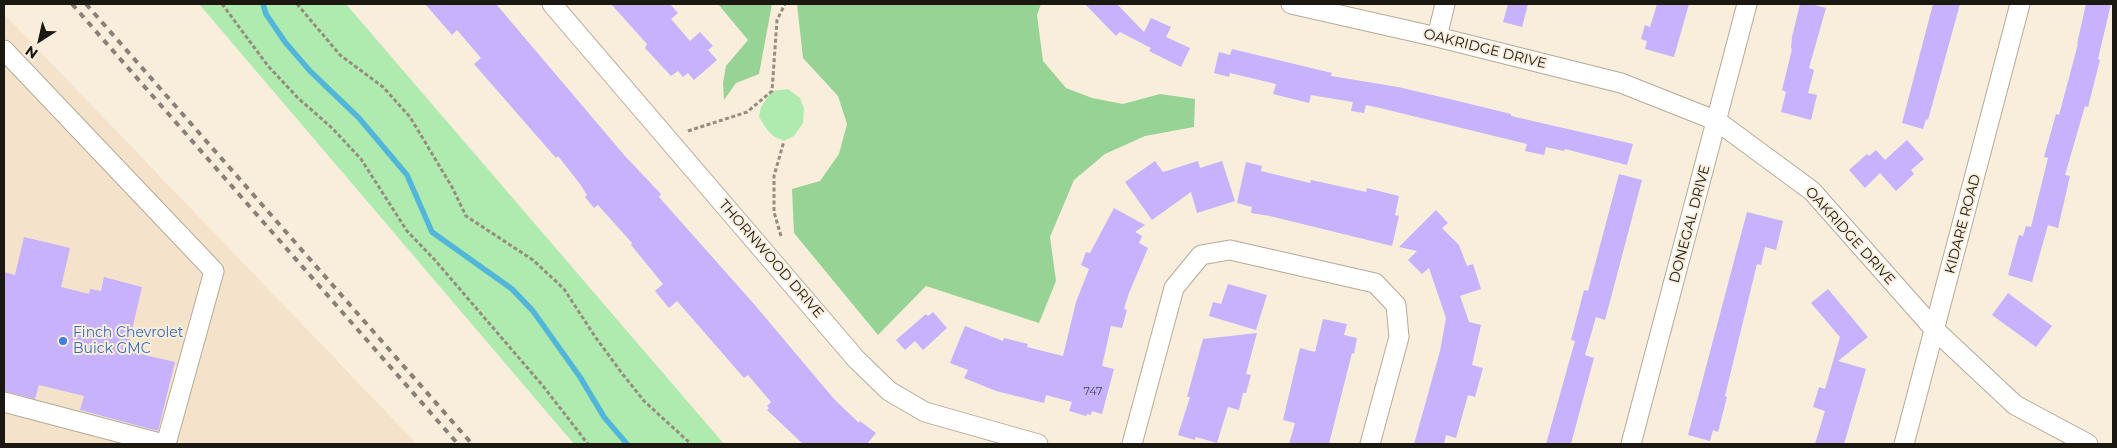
<!DOCTYPE html>
<style>
body{margin:0}
#map{position:relative;width:2117px;height:448px;overflow:hidden;background:#f9eddb;font-family:Montserrat,sans-serif}
canvas{display:block}
.frame{position:absolute;inset:0;border:5px solid #1b1711;pointer-events:none}
.north{position:absolute;left:15px;top:15px;width:50px;height:50px;-webkit-text-stroke:4px #f9eddb;paint-order:stroke;rotate:215deg;font-size:14px;font-weight:700;line-height:20px;text-align:center;color:#1b1711}
.north::after{content:'';display:block;margin:auto;width:18px;height:22px;background:#1b1711;clip-path:polygon(50% 0,100% 100%,50% 72%,0 100%)}
</style>
<div id="map">
<canvas width="2117" height="448"></canvas>
<div class="frame"></div>
<div class="north">N</div>
</div>
<script>
const ctx = document.querySelector('canvas').getContext('2d');
ctx.lineJoin = 'round';
function paint(path, color) {
  ctx.fillStyle = color;
  ctx.fill(path, 'evenodd');
}
function shape(rows) {
  const path = new Path2D();
  for (const r of rows) {
    path.moveTo(r[0], r[1]);
    for (let i = 2; i < r.length; i += 2) path.lineTo(r[i], r[i + 1]);
  }
  return path;
}
function stroke(path, color, width, dash) {
  ctx.strokeStyle = color;
  ctx.lineWidth = width;
  ctx.lineCap = dash ? 'butt' : 'round';
  ctx.setLineDash(dash || []);
  ctx.stroke(path);
}
function label(font, color, halo, rows, align = 'center') {
  ctx.font = font + ' Montserrat,sans-serif';
  ctx.lineWidth = 4;
  ctx.setLineDash([]);
  ctx.textBaseline = 'middle';
  ctx.strokeStyle = halo;
  ctx.fillStyle = color;
  for (const [text, x, y, turn = 0] of rows) {
    ctx.save();
    ctx.translate(x, y);
    ctx.rotate((+turn || 0) * Math.PI / 180);
    ctx.textAlign = isNaN(turn) ? turn : align;
    if (halo) ctx.strokeText(text, 0, 0);
    ctx.fillText(text, 0, 0);
    ctx.restore();
  }
}
paint(shape([
 [4,14,417,444,4,444]
]), '#f4e3ca');
paint(shape([
 [199,4,346,4,724,444,574,444],
 [788,89,800,98,804,109,803,123,794,136,784,141,775,137,768,131,759,117,761,107,772,91]
]), '#afeaae');
paint(shape([
 [718,4,772,4,759,74,736,83,724,100,723,83,726,66,748,40],
 [797,4,1041,4,1037,15,1043,61,1066,88,1092,98,1123,104,1160,94,1195,99,1194,127,1145,136,1105,154,1074,180,1050,237,1056,281,1039,323,926,286,878,335,794,233,792,189,820,181,839,154,847,124,838,96,803,58]
]), '#96d395');
stroke(shape([
 [263,4,266,14,285,42,310,71,359,118,407,175,432,232,512,289,533,311,580,377,604,417,627,444]
]), '#51b6da', 5.5);
paint(shape([
 [425,4,496,4,625,156,661,194,659,197,754,304,834,399,859,423,860,421,876,433,867,444,803,444,767,410,769,408,767,406,771,402,748,375,744,378,677,301,669,308,655,291,663,284,631,245,632,243,598,205,594,208,585,197,587,195,580,184,558,156,556,158,474,64,481,58,457,30,452,35],
 [611,4,670,4,678,13,671,19,690,41,700,32,713,46,708,50,717,60,694,80,688,73,683,77,678,71,671,76,645,48,647,44],
 [1085,4,1117,4,1144,32,1151,18,1171,27,1166,37,1190,48,1181,67,1149,51,1151,48,1120,32,1116,36],
 [1508,4,1528,4,1522,27,1503,22],
 [1657,4,1689,4,1674,57,1645,49,1647,41,1641,39,1645,25,1650,27],
 [1800,4,1811,4,1826,8,1809,68,1814,70,1808,93,1817,95,1811,120,1781,112,1786,92,1782,90,1792,49,1791,48,1792,37],
 [1933,4,1960,4,1928,120,1926,119,1923,129,1902,123],
 [2086,4,2111,4,2098,59,2100,60,2088,107,2085,106,2065,175,2070,176,2058,228,2048,225,2032,282,2008,275,2019,235,2023,236,2026,226,2031,227,2048,158,2044,157,2056,114,2059,115,2078,44,2077,44],
 [1232,49,1332,73,1331,76,1398,87,1458,101,1511,114,1511,116,1633,144,1627,165,1565,149,1564,151,1546,147,1544,155,1525,151,1527,144,1380,108,1366,105,1364,113,1351,111,1353,102,1311,95,1309,103,1273,94,1276,84,1230,73,1229,77,1214,73,1219,52,1230,55],
 [1907,140,1924,159,1911,170,1914,174,1896,191,1880,173,1865,188,1849,170,1867,154,1869,156,1876,150,1885,160],
 [1155,161,1163,172,1198,161,1200,168,1222,161,1235,201,1197,213,1191,192,1152,220,1125,182],
 [1246,162,1262,166,1261,171,1310,183,1311,180,1366,192,1367,188,1399,196,1395,215,1399,216,1392,246,1270,216,1251,213,1252,207,1237,203],
 [1619,174,1642,180,1613,290,1605,320,1596,317,1585,355,1594,358,1571,444,1546,444,1575,341,1571,340,1584,290,1588,291],
 [1114,208,1145,225,1135,232,1142,236,1139,243,1148,248,1129,293,1124,309,1127,310,1122,328,1111,326,1102,366,1114,369,1102,414,1092,411,1091,415,1087,414,1086,416,1069,411,1072,402,1046,395,1044,403,996,391,964,378,968,370,950,363,965,326,1003,341,1004,338,1028,344,1027,347,1063,356,1076,302,1089,269,1081,265,1086,252,1090,253],
 [1436,210,1448,223,1442,228,1459,245,1467,266,1473,264,1481,289,1460,296,1469,322,1481,325,1472,365,1483,368,1475,397,1468,395,1456,438,1446,435,1444,444,1414,444,1440,351,1446,318,1429,268,1422,274,1408,260,1417,251,1399,247],
 [1747,212,1783,221,1776,250,1765,247,1761,265,1757,264,1725,396,1727,397,1718,432,1713,430,1710,441,1688,435],
 [24,237,70,248,61,287,89,294,90,289,101,291,104,277,142,287,127,351,175,362,158,431,80,410,84,396,39,385,35,399,4,391,4,272,15,275],
 [1228,284,1267,295,1256,330,1209,316,1213,302,1221,304],
 [1828,289,1868,337,1838,361,1866,369,1844,444,1815,444,1825,411,1813,407,1819,387,1825,389,1840,337,1811,303],
 [2008,293,2052,326,2036,347,1992,315],
 [933,312,947,328,923,350,915,341,905,350,896,340,926,314,928,316],
 [1323,319,1347,324,1344,335,1357,338,1354,354,1352,353,1329,444,1289,444,1295,423,1283,420,1300,348,1315,352],
 [1257,333,1246,374,1251,375,1246,393,1243,393,1239,410,1228,407,1217,443,1196,437,1195,440,1178,435,1190,397,1187,397,1203,339]
]), '#c6b2fd');
const minor = shape([
 [552,4,856,359,889,391,925,412,1038,444],
 [1291,4,1437,37,1621,83,1717,121,1812,191,1935,330,2015,405,2088,444],
 [1437,37,1445,4],
 [4,50,214,271,166,444],
 [4,402,163,444],
 [1132,444,1174,288,1201,255,1230,250,1375,283,1396,305,1399,337,1370,444],
 [1631,444,1747,4],
 [1904,444,2020,4]
]);
stroke(minor, '#b6aa99', 21);
stroke(shape([
 [222,4,268,66,298,98,332,128,361,159,407,231,434,259,543,386,588,444],
 [297,4,340,55,383,87,410,117,452,187,466,216,533,260,564,289,596,338,621,372,644,401,691,444],
 [688,131,747,112,772,91,777,20,785,4],
 [781,236,774,212,774,176,784,141]
]), '#958d80', 3, [4, 2.5]);
stroke(minor, '#fff', 19);
stroke(shape([
 [72,4,458,444],
 [86,4,472,444]
]), '#898175', 4, [6, 6]);
for (const [x, y, r, color] of [
 [63,341,5,"#3f7fe0"]
]) {
  const dot = new Path2D();
  dot.arc(x, y, r, 0, 2 * Math.PI);
  ctx.fillStyle = color;
  ctx.fill(dot);
  stroke(dot, '#f9eddb', 2);
}
label('11px', '#463e4c', null, [
 ["747",1093,392]
]);
label('14px', '#1b1711', '#f9eddb', [
 ["OAKRIDGE DRIVE",1485,49,14],
 ["DONEGAL DRIVE",1690,224,-75],
 ["KIDARE ROAD",1963,224,-75],
 ["OAKRIDGE DRIVE",1850,236,48],
 ["THORNWOOD DRIVE",771,259,49]
]);
label('14px', '#366cbe', '#f9eddb', [
 ["Finch Chevrolet",73,333],
 ["Buick GMC",73,349]
], 'left');
</script>
